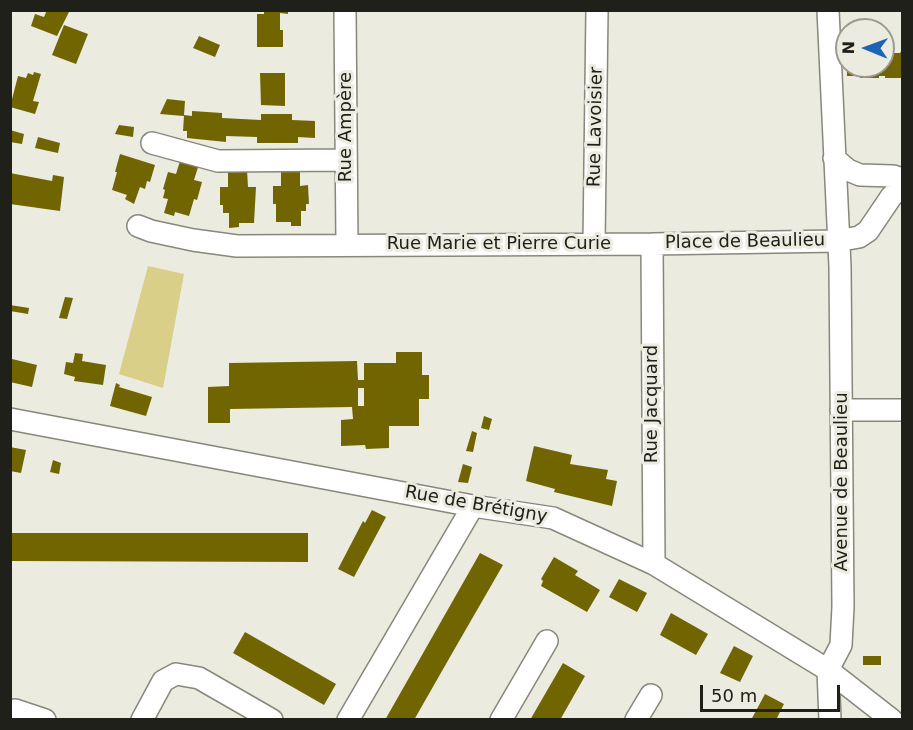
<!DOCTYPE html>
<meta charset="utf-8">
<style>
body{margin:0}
#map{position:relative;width:913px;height:730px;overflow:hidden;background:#ecebdf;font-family:"DejaVu Sans",sans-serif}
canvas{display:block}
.frame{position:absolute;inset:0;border:12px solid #20201b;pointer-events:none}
.north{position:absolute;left:835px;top:18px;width:60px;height:60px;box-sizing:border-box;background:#ecebdf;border:2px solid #9a9a91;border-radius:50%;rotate:271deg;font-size:16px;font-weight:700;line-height:24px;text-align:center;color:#20201b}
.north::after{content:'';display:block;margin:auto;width:21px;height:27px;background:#1c64b4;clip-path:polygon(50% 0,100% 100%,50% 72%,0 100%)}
.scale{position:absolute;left:700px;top:685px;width:140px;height:27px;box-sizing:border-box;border:3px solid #20201b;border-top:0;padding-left:8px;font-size:18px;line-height:21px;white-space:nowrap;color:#20201b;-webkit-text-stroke:4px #ecebdf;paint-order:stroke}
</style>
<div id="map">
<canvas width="913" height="730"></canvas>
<div class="frame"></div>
<div class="north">N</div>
<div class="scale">50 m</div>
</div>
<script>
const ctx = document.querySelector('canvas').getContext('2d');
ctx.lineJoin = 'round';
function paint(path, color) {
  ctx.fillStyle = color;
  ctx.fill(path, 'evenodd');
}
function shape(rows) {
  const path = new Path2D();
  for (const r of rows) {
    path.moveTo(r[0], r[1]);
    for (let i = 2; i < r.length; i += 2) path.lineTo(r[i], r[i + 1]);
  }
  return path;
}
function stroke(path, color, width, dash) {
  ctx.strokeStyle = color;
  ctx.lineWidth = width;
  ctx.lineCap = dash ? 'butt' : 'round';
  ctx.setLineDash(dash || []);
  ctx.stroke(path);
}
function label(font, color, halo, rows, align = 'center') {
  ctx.font = font + ' "DejaVu Sans",sans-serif';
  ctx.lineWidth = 6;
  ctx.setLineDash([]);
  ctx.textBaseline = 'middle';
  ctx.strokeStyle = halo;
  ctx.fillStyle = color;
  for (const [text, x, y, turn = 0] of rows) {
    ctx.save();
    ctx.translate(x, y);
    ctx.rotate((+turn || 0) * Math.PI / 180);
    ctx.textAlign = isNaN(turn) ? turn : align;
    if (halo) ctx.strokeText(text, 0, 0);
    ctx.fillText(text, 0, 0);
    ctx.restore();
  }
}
paint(shape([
 [148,266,184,274,163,388,119,374]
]), '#d9cf89');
paint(shape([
 [47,10,70,10,57,36,31,26,35,14,44,17],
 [264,10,288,10,288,14,280,13,280,30,283,30,283,47,257,47,257,14,264,14],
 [64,25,88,34,76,64,52,55],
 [199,36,220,45,215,57,193,48],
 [883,48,885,48,885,53,900,53,902,50,902,76,901,78,885,78,885,76,879,76,879,78,860,78,860,76,847,76,847,66,883,66],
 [34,72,41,74,33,101,39,102,35,114,10,107,18,76,26,78,28,73,33,75],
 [260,73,285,73,285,106,261,105],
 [167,99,185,101,184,115,192,116,192,111,222,113,222,118,261,120,261,114,292,114,292,120,315,121,315,138,298,137,298,143,257,143,257,137,226,136,226,142,187,138,187,131,183,131,184,116,160,114],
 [119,125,134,127,133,137,115,134],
 [10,130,24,134,22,144,10,142],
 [38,137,60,143,58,153,35,148],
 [120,154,155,165,150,182,147,181,145,189,140,187,134,204,125,199,127,195,112,190,117,172,115,172],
 [181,158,199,164,194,180,202,182,197,200,194,199,189,216,175,212,174,216,164,213,168,199,163,198,165,190,163,189,168,172,176,174],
 [281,169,300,169,300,186,308,185,309,204,306,204,306,211,301,211,301,226,291,226,291,222,276,222,276,204,273,204,273,186,281,186],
 [228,170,247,170,248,187,256,187,254,223,239,223,239,227,229,228,229,213,223,213,223,205,220,205,220,187,228,187],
 [10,173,52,181,53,175,64,177,60,211,10,204],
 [65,297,73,298,67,319,59,318],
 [10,305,29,308,28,314,10,311],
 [396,352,422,352,422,375,429,375,429,399,419,399,419,426,389,426,389,448,366,449,365,445,341,446,341,420,353,419,352,407,230,409,230,423,208,423,208,387,229,386,229,363,357,361,358,380,364,380,364,363,396,363],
 [358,388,364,388,364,406,358,406],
 [75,353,83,354,82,361,106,365,103,385,74,381,75,377,64,374,66,362,73,363],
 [12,359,37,365,32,387,10,382],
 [116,383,120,385,119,387,152,397,146,416,110,406],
 [484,416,492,419,489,430,481,428],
 [472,431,477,433,473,452,466,451],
 [534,446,572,455,570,464,608,470,606,479,617,481,612,506,554,492,555,489,526,481],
 [10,447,26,450,21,473,10,471],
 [53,460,61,463,59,474,50,472],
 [463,464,472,467,468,483,458,482],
 [372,510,386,517,354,577,338,569,363,521,365,523],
 [10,533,308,533,308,562,10,561],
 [480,553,503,565,454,650,414,720,385,720],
 [554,557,578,571,575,575,600,590,587,612,541,586,543,581,541,579],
 [619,579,647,593,637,612,609,597],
 [671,613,708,634,696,655,660,635],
 [245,632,336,684,324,705,233,653],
 [734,646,753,656,740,682,720,673],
 [863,656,881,656,881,665,863,665],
 [563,663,585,676,560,720,530,720],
 [765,694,784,704,776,720,751,720]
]), '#716502');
const minor = shape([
 [345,10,347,244],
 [828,10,840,267,843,607,841,645,828,670,830,720],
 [152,143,218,161,346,160],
 [834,158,848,170,860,175,893,176,902,179],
 [138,226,151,231,193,240,237,246,652,244,837,241,859,237,868,231,891,197,902,186],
 [594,243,597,10],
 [652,244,654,564],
 [841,410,902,410],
 [10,419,473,506,553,518,654,564,828,670,892,720],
 [10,711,15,710,45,720],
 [142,720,163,681,176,674,199,678,272,720],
 [348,720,473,506],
 [501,720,547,641],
 [636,720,651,695]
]);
stroke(minor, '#88877c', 24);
stroke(minor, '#fff', 21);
label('18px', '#20201b', '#ecebdf', [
 ["Rue Ampère",346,127,-90],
 ["Rue Lavoisier",596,127,-89],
 ["Place de Beaulieu",745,242,-1],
 ["Rue Marie et Pierre Curie",499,244],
 ["Rue Jacquard",652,404,-90],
 ["Avenue de Beaulieu",842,482,-90],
 ["Rue de Brétigny",476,505,10]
]);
</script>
